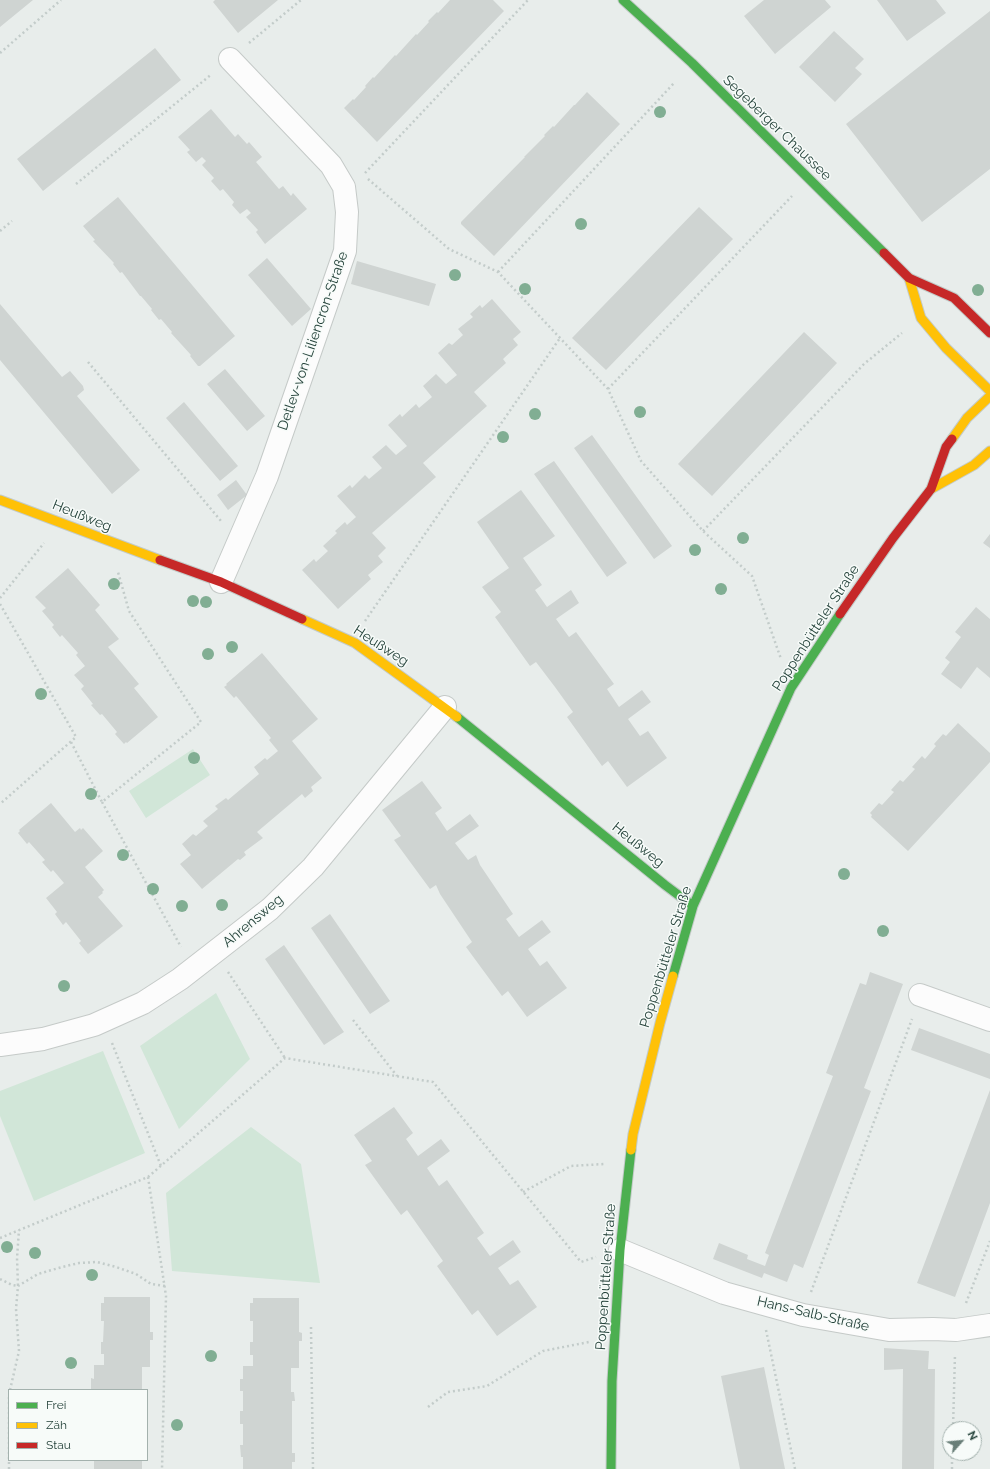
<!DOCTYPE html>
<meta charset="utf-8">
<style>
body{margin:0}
#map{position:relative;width:990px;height:1469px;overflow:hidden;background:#e8edeb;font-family:Raleway,sans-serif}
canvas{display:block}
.legend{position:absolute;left:8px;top:1389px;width:140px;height:72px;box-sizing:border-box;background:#f7fbf9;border:1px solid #a3b1ad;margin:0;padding:5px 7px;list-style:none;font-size:12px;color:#24423a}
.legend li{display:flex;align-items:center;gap:8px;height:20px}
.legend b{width:20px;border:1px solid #a3b1ad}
.north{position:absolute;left:942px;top:1421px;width:40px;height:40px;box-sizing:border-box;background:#f7fbf9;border:1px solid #a3b1ad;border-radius:50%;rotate:63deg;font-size:11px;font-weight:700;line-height:16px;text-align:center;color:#24423a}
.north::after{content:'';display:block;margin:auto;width:14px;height:18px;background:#697e78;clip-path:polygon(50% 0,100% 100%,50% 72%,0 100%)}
</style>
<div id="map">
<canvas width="990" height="1469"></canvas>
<ul class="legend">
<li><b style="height:5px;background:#4caf50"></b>Frei</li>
<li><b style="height:5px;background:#ffc107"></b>Zäh</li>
<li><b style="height:5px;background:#c62828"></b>Stau</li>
</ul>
<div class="north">N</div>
</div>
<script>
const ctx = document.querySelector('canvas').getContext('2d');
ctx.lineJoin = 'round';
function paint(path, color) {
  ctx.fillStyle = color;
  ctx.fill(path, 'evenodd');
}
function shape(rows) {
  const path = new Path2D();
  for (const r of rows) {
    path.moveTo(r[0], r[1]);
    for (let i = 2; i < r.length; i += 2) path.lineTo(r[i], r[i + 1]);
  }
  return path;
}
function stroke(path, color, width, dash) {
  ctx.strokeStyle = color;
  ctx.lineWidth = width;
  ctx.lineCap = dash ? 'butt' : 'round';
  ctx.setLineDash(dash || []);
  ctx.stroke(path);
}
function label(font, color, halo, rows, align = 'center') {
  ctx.font = font + ' Raleway,sans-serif';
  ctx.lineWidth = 3;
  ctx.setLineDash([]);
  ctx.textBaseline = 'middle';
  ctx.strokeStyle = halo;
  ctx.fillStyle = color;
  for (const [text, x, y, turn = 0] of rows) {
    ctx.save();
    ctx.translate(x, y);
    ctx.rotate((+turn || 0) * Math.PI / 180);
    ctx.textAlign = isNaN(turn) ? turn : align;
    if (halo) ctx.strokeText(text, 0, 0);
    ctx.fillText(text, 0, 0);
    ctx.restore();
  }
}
paint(shape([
 [193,749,210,775,146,818,129,791],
 [216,993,250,1059,179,1129,140,1046],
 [103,1051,145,1153,34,1201,0,1116,0,1091],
 [251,1127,301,1164,320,1283,172,1271,166,1193]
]), '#d1e6d8');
paint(shape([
 [0,0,33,0,0,27],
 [215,0,278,0,238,33,213,2],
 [450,0,493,0,504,11,377,142,344,108,353,99,354,100,366,87,365,86,373,77,374,78,395,55,396,56,416,34,417,35,429,22,428,21,437,12,438,13],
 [764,0,825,0,831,7,775,54,744,16],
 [877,0,936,0,946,13,907,41],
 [990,11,990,169,922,222,846,124],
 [834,31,864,59,855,68,862,74,835,102,799,67],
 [155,48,181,80,43,191,17,159],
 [587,92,620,124,494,256,461,224,461,222,525,157,524,157,545,136,544,135,553,126,554,127,574,105,575,105],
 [211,109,235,137,238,134,247,144,249,142,262,157,256,162,279,189,283,186,291,196,293,193,307,209,265,244,256,232,258,230,246,217,251,213,247,209,240,214,232,205,234,202,223,189,220,191,211,181,214,178,202,165,206,161,202,157,196,162,187,152,190,150,178,137],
 [118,197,235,336,200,366,198,366,190,356,191,355,171,333,172,332,161,319,159,320,151,310,152,309,141,296,140,296,122,272,120,273,113,264,114,263,93,241,95,240,83,226],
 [699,207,733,239,606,370,572,338],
 [267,258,311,309,292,326,248,275],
 [357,261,436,284,429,306,351,284],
 [492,299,521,332,513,339,518,345,503,359,506,363,474,392,487,406,423,463,436,477,372,533,386,548,378,556,383,562,368,575,371,579,338,609,302,570,314,559,316,562,328,551,323,546,337,533,335,531,345,522,347,525,356,517,337,496,350,485,352,488,365,475,369,479,382,468,372,457,386,445,396,455,407,446,388,425,400,414,402,417,416,404,419,408,432,397,423,386,436,374,446,384,457,375,438,353,449,343,452,345,463,335,458,329,473,317,470,314,480,305,482,308],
 [0,304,62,377,70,371,83,386,84,390,77,396,140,470,112,494,0,360],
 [804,332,837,363,712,496,678,464],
 [225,369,265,416,247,431,207,384],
 [184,402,238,466,220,481,166,418],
 [592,435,672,546,654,559,574,448],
 [554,461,627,563,607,577,534,474],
 [236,480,247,495,228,510,217,495],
 [521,490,555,536,523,558,542,585,535,590,547,607,571,590,579,603,556,619,569,637,576,632,614,684,607,689,619,707,642,690,651,702,628,719,640,736,648,731,667,758,627,787,608,761,602,766,567,717,573,712,555,687,536,662,530,666,495,617,501,612,482,587,509,568,477,522],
 [990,534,990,548,983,543],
 [68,568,100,605,95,610,119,639,108,647,139,684,134,688,158,717,127,743,126,742,124,744,115,734,117,732,102,714,100,715,91,705,93,704,81,689,84,686,74,675,85,666,76,655,78,653,62,635,60,637,52,627,54,625,42,611,46,608,35,597],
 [976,607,990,619,990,678,977,667,961,689,941,674,950,662,945,658,961,637,955,632],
 [262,653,318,719,292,741,322,778,311,787,313,791,305,798,302,794,257,832,263,838,244,852,246,855,240,860,238,859,202,889,180,864,191,855,182,844,193,834,196,836,208,826,203,821,218,809,215,806,226,798,228,800,259,774,254,767,265,758,267,760,278,751,269,740,271,738,237,697,236,696,234,698,224,687,227,685,226,684],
 [958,723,990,753,990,762,908,851,871,817,872,815,870,813,879,803,882,805,894,792,891,790,900,780,903,782,915,769,912,767,922,756,925,759,936,746,934,744,943,734,946,736],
 [422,781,442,808,435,813,447,831,470,814,479,826,455,843,468,860,476,855,480,865,513,914,506,919,519,937,542,920,551,932,528,949,540,966,547,961,567,988,527,1017,508,991,502,996,466,947,472,942,440,894,436,885,430,889,394,840,401,836,382,810],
 [51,803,75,832,80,828,81,830,83,828,103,851,85,867,104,890,102,892,103,893,98,897,123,926,88,954,79,943,81,941,66,922,63,925,55,914,57,912,46,898,64,883,53,870,51,872,42,862,45,860,29,842,27,844,18,833,20,831,19,830],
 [330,914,390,1001,370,1014,311,928],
 [284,945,344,1032,324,1045,265,959],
 [870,972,903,984,864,1088,871,1091,803,1268,794,1264,787,1282,764,1273,762,1278,713,1259,719,1243,748,1255,747,1259,765,1266,769,1255,765,1253,833,1076,826,1073,860,983,866,985],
 [919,1028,990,1054,990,1079,911,1050],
 [990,1090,990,1203,955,1297,917,1283],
 [394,1107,413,1133,406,1139,418,1156,441,1139,450,1151,427,1168,439,1186,447,1180,484,1233,477,1238,490,1256,513,1240,521,1252,498,1268,510,1285,518,1280,537,1307,497,1336,478,1310,472,1315,437,1266,443,1261,407,1210,401,1215,365,1165,372,1161,354,1135],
 [104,1297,150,1297,150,1332,153,1332,153,1340,150,1340,150,1367,142,1367,142,1390,91,1390,91,1378,94,1379,94,1365,104,1365,104,1354,101,1354,101,1342,103,1342,104,1321,101,1321,101,1303,104,1303],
 [253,1298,299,1298,299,1332,302,1333,302,1341,299,1341,299,1368,291,1368,291,1392,294,1392,295,1401,292,1401,292,1453,295,1453,295,1462,292,1462,292,1469,243,1469,243,1457,241,1457,240,1445,243,1445,243,1424,240,1424,240,1411,243,1411,243,1391,240,1391,240,1379,243,1379,243,1366,253,1366,253,1355,250,1355,250,1342,253,1342,253,1321,250,1321,250,1303,253,1303],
 [884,1348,929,1351,928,1369,935,1369,934,1469,902,1469,903,1369,884,1370],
 [764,1367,785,1469,740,1469,721,1376],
 [94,1460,142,1460,142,1469,94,1469]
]), '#cfd4d2');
const street = shape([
 [221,582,267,476,345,251,347,212,344,187,331,165,230,59],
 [920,995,990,1020],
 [0,1045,43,1039,94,1025,143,1003,180,979,270,909,313,867,445,707],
 [620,1250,724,1293,803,1315,889,1330,933,1329,956,1330,990,1325]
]);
const fast = shape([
 [623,0,692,63,884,253],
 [457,717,665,885,693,906],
 [673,976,693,906,791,688,840,614],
 [611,1469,612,1381,620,1250,631,1150]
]);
const slow = shape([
 [909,278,921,318,946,348,990,391],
 [952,439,967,418,990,396],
 [931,489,974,465,990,451],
 [0,500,160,560],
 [302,619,355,643,457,717],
 [631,1150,633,1134,660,1023,673,976]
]);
const jam = shape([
 [884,253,909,278,954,298,990,333],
 [160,560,221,582,302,619],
 [840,614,893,538,931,489,946,447,952,439]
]);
stroke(street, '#c5cac8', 24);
stroke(fast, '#c3cbc8', 11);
stroke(slow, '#c3cbc8', 11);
stroke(jam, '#c3cbc8', 11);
stroke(shape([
 [249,43,301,0],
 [0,53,61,0],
 [365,173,528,0],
 [368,179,449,249,498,272,608,389,641,461,703,531,752,576,781,659],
 [76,184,212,74],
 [0,231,12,221],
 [498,272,675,82],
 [88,362,221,521],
 [608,389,792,196],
 [703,531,864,364,902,333],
 [0,598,44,543],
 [0,604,76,737,0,804],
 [365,621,560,338],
 [71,742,102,802,201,722,129,611,118,572],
 [102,802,181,947],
 [228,972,285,1058],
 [353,1020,397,1076],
 [112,1043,161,1166],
 [148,1177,285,1058,433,1082,581,1262,596,1257],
 [523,1192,571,1166,604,1164],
 [0,1238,148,1177,166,1296,162,1469],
 [0,1279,12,1285,18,1286,17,1258,19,1230],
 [811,1292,912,1019],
 [966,1303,990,1241],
 [311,1327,313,1469],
 [766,1330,795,1469],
 [10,1390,19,1351,16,1309,18,1286,38,1274,62,1267,79,1263,97,1262,116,1267,136,1274,151,1284,165,1286],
 [428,1407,448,1392,487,1386,543,1351,589,1342],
 [953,1429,955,1354],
 [9,1469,9,1396],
 [952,1469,952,1453]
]), '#c3ccca', 2.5, [2, 3]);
stroke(street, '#fcfcfc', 22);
stroke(fast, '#4caf50', 9);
stroke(slow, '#ffc107', 9);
stroke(jam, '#c62828', 9);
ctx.fillStyle = '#81ae93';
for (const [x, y] of [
 [660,112],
 [581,224],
 [455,275],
 [525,289],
 [978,290],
 [640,412],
 [535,414],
 [503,437],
 [743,538],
 [695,550],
 [114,584],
 [721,589],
 [193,601],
 [206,602],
 [232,647],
 [208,654],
 [41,694],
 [194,758],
 [91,794],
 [123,855],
 [844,874],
 [153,889],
 [222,905],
 [182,906],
 [883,931],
 [64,986],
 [7,1247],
 [35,1253],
 [92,1275],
 [211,1356],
 [71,1363],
 [177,1425]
]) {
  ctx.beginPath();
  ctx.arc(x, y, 6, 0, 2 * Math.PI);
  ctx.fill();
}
label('14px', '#24423a', '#f7fbf9', [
 ["Segeberger Chaussee",777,128,44],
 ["Detlev-von-Liliencron-Straße",313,341,-71],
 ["Heußweg",82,516,22],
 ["Poppenbütteler Straße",816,628,-57],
 ["Heußweg",381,646,33],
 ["Heußweg",638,845,39],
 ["Ahrensweg",253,921,-40],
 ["Poppenbütteler Straße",666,957,-73],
 ["Poppenbütteler Straße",606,1277,-86],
 ["Hans-Salb-Straße",813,1314,13]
]);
</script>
